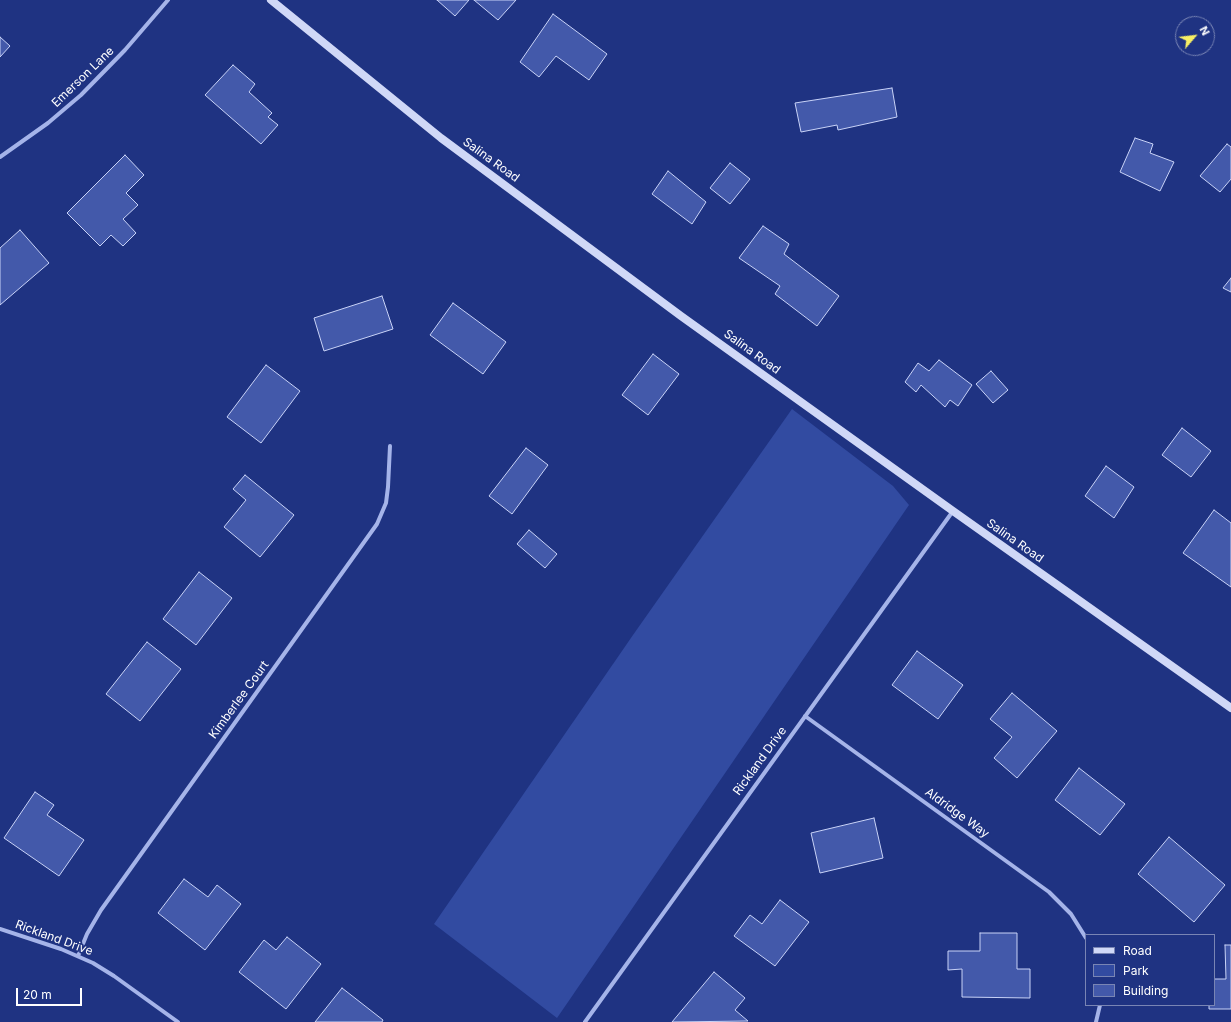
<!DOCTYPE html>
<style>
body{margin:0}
#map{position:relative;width:1231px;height:1022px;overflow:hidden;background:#1f3382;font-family:Inter,sans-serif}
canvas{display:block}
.legend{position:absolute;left:1085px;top:934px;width:130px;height:72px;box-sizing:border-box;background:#1f3382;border:1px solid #7985b4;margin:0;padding:5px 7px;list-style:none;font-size:12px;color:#fff}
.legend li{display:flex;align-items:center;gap:8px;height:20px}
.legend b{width:20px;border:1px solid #7985b4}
.north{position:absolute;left:1175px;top:16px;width:40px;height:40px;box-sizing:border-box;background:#1f3382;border:1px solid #7985b4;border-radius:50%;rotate:62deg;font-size:11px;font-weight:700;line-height:16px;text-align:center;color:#fff}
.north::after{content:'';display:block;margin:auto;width:14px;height:18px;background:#f7ef65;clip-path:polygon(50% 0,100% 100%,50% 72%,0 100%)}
.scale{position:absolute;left:16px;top:988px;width:66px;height:18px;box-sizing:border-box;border:2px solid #fff;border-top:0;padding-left:5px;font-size:12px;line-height:14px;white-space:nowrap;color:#fff;-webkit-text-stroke:3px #1f3382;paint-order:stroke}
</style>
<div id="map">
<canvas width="1231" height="1022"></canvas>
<ul class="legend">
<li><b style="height:5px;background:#d0d8f7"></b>Road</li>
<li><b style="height:11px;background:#324ba1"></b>Park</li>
<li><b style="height:11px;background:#4359aa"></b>Building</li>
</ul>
<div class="north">N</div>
<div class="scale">20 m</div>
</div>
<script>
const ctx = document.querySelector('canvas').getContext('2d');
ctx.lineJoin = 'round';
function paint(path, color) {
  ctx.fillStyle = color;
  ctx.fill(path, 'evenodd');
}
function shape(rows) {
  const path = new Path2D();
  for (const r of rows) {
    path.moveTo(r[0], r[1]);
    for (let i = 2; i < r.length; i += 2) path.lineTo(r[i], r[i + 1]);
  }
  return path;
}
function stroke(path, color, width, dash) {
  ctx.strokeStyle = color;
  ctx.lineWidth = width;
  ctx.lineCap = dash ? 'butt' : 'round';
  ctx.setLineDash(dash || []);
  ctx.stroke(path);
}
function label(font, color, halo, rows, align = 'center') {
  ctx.font = font + ' Inter,sans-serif';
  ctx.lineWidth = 3.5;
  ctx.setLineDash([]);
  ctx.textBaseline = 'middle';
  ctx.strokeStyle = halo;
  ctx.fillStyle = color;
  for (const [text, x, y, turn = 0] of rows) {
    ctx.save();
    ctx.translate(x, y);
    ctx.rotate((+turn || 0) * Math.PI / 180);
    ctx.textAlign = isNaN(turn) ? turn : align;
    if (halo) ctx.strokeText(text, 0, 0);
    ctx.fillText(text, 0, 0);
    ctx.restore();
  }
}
paint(shape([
 [792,409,893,486,909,505,557,1018,434,924,633,635]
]), '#324ba1');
const building = shape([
 [437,0,469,0,455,16,437,0],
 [474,0,516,0,498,20,474,0],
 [553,14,607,54,589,80,556,56,539,77,520,62,553,14],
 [0,37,10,46,0,57,0,37],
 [233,65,255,84,249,92,272,113,268,117,278,125,261,144,205,95,233,65],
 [892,88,897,117,838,130,837,125,801,132,795,103,892,88],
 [1135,138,1153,144,1150,153,1174,162,1160,191,1120,172,1135,138],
 [1227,144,1231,147,1231,179,1220,192,1200,176,1227,144],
 [125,155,144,175,126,193,138,205,123,219,136,233,123,246,111,235,100,246,67,213,125,155],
 [730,163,750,179,730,204,710,188,730,163],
 [668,171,706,202,692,224,652,194,668,171],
 [763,226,789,244,784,254,839,296,817,326,775,294,780,286,739,258,763,226],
 [20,230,49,263,0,305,0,248,20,230],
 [1231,278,1231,292,1223,288,1231,278],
 [382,296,393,329,324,351,314,318,382,296],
 [453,303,506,342,483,374,430,335,453,303],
 [653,354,679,374,648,415,622,395,653,354],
 [939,360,972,385,958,406,950,400,945,407,921,385,916,392,905,382,918,363,929,371,939,360],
 [266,365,300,391,261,443,227,417,266,365],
 [991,371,1008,390,993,403,976,384,991,371],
 [1182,428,1211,451,1191,477,1162,455,1182,428],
 [526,448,548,465,512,514,489,496,526,448],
 [1106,466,1134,487,1114,518,1085,496,1106,466],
 [245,475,294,515,260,557,224,527,246,500,233,489,245,475],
 [1214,510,1231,523,1231,587,1183,553,1214,510],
 [529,530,557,554,545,568,517,544,529,530],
 [199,572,232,598,196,645,163,619,199,572],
 [147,642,181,669,140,721,106,694,147,642],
 [917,651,963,685,938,719,892,685,917,651],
 [1012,693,1057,731,1017,778,994,758,1012,737,990,719,1012,693],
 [1079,768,1125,804,1100,835,1055,800,1079,768],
 [35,792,54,805,47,815,84,840,59,876,4,838,35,792],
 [874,818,883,858,820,873,811,833,874,818],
 [1169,837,1225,885,1194,922,1138,874,1169,837],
 [184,879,208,897,217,885,241,904,205,950,158,913,184,879],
 [780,900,809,922,775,966,734,936,750,915,762,924,780,900],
 [980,933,1017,933,1017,969,1030,969,1030,998,962,997,962,969,948,970,948,951,980,951,980,933],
 [287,937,321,964,286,1009,239,972,264,940,276,950,287,937],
 [1225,945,1231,945,1231,1009,1209,1009,1209,1005,1214,1005,1214,979,1226,979,1225,945],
 [714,972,745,998,735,1010,748,1021,672,1022,714,972],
 [342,988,383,1020,382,1022,315,1022,342,988]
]);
paint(building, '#4359aa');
stroke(building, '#c9d3f7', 1);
stroke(shape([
 [0,157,48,123,81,95,125,50,168,0],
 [805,716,1049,892,1071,914,1086,938],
 [0,929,61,949,93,963,114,976,178,1022],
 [78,956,87,934,101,910,377,524,386,503,388,487,390,446],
 [585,1022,953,511],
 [1096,1022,1100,1005]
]), '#a5b4e9', 4);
stroke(shape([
 [271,0,441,138,681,316,953,511,1231,708]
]), '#d0d8f7', 8);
label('12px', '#fff', '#1f3382', [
 ["Emerson Lane",83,77,-44],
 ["Salina Road",491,160,36],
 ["Salina Road",752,352,36],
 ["Salina Road",1015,541,35],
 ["Kimberlee Court",239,700,-54],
 ["Rickland Drive",760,761,-54],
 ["Aldridge Way",957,813,36],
 ["Rickland Drive",54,938,20]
]);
</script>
